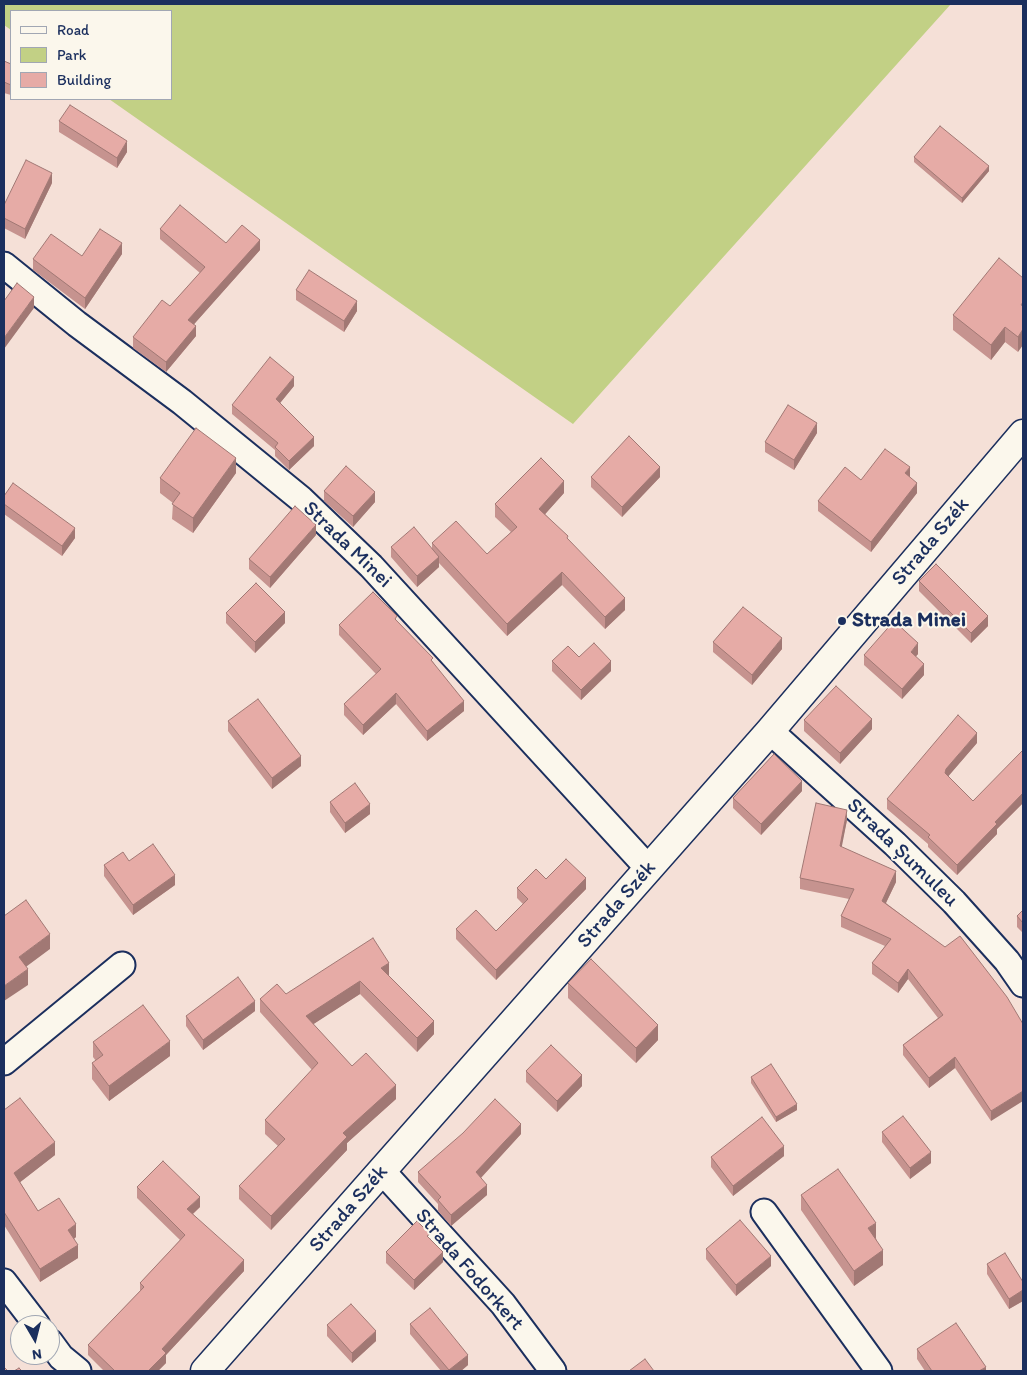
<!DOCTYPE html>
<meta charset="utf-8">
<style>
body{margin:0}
#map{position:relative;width:1027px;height:1375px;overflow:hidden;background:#f5e0d7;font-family:Itim,sans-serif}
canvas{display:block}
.frame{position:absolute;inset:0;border:5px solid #1b2f5e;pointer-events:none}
.legend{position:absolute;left:10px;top:10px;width:162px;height:90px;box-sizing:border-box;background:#fbf7ec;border:1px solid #a1a7b3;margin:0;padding:6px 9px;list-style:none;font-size:15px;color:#1b2f5e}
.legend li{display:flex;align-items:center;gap:10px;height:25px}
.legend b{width:25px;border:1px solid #a1a7b3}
.north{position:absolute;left:10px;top:1315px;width:50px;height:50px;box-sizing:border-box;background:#fbf7ec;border:1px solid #a1a7b3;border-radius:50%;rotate:172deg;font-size:14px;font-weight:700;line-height:20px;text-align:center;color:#1b2f5e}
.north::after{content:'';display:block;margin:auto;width:18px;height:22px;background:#1b2f5e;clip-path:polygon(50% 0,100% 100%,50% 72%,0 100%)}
</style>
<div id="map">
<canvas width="1027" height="1375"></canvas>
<div class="frame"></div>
<ul class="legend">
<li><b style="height:6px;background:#fbf7ec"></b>Road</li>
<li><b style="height:14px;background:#c2d085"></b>Park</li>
<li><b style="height:14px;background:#e6aba6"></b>Building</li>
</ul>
<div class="north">N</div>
</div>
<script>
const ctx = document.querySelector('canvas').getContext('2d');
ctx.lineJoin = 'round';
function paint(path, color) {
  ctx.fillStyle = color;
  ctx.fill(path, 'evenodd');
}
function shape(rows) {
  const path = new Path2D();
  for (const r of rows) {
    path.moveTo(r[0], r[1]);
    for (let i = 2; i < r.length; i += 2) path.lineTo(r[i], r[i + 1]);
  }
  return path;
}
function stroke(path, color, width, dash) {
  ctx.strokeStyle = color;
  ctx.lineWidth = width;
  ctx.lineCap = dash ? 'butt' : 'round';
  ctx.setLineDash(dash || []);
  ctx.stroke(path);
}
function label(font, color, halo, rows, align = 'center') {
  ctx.font = font + ' Itim,sans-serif';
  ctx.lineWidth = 4;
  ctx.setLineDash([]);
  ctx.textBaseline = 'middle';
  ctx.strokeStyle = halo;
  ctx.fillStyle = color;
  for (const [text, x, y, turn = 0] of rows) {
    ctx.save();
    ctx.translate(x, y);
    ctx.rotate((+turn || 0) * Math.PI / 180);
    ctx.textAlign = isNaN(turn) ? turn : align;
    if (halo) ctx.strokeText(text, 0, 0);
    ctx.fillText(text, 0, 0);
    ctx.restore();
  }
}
paint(shape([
 [4,4,951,4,573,424,109,99,171,99,171,11,11,11,11,30,4,25]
]), '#c2d085');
const street = shape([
 [4,265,77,324,182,402,301,499,371,566,649,869],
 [770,731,895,844,954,902,1007,961,1023,984],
 [4,1062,122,965],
 [382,1171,503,1304,553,1371],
 [764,1212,879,1371],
 [4,1282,37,1325],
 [50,1342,61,1357,78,1371]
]);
const secondary = shape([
 [205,1371,770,731,1023,434]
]);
stroke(street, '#1b2f5e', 29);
stroke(secondary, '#1b2f5e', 31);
stroke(street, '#fbf7ec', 25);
stroke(secondary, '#fbf7ec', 28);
paint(shape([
 [4,61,11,64,11,95,4,93],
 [59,121,127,152,117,168,59,132],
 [914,157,989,171,962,203,914,162],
 [52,183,25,239,4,228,4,205],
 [160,229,260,250,194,324,196,336,166,372,133,348,133,337,170,306,200,273,160,239],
 [122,254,85,309,33,270,33,259],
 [1023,278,1018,352,1005,342,991,360,953,330,953,315],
 [296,290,357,311,344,332,296,300],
 [294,386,280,403,314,446,289,470,275,456,275,450,232,414,232,405],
 [817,433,794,470,765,452,765,442],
 [236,473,193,533,172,519,173,503,160,493,160,478],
 [591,477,660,477,622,517,591,487],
 [910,477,917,493,871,552,818,511,818,501,861,480],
 [324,491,375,502,353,527,324,501],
 [564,493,545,514,568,539,625,610,605,629,562,585,507,636,439,563,439,567,417,587,391,557,391,547,432,548,432,543,487,554,511,532,495,517,495,504],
 [4,496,75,538,62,556,4,514],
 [316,535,270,588,249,569,249,559],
 [919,581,988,626,971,643,919,591],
 [226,613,285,623,255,653,226,623],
 [397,622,433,662,464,711,427,741,396,704,363,735,344,715,344,704,376,674,339,635,339,625],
 [713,642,782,649,752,685,713,652],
 [918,654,916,656,924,675,902,699,864,665,864,655],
 [579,657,611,671,581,700,552,671,552,661],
 [804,720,872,729,840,764,804,731],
 [228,721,301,766,272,789,228,731],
 [977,743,948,776,973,801,1023,752,1023,803,997,829,997,834,957,875,928,847,928,844,887,809,887,799],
 [802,791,761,835,733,808,733,798],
 [330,802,370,814,345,833,330,812],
 [847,820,841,847,896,882,886,903,1007,997,991,1121,955,1068,929,1088,903,1055,903,1045,938,1018,908,979,898,993,872,974,872,963,885,946,841,927,841,916,849,899,800,889,800,878],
 [129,861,175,885,133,915,104,876,104,865],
 [517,888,586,889,496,980,456,939,456,929,496,931,523,904,517,898],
 [1023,910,1023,933,1017,927,1017,916],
 [389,976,434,1034,417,1052,360,994,313,1024,352,1066,396,1099,347,1143,347,1150,271,1230,239,1199,239,1186,278,1146,265,1134,265,1120,312,1070,260,1012,260,999],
 [568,983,658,1040,636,1063,568,998],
 [255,1011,203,1050,186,1026,186,1016],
 [93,1042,170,1056,109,1101,92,1079,92,1063,96,1061,93,1057],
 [526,1071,582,1086,557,1112,526,1082],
 [751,1077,797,1110,776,1122,751,1083],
 [4,1110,55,1155,20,1182,38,1211,76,1237,74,1239,78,1258,40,1282,4,1225],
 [882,1132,931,1163,910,1179,882,1142],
 [521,1134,481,1178,487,1195,451,1226,438,1211,438,1204,418,1182,418,1172],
 [784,1156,733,1196,711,1167,711,1157],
 [137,1187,200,1207,193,1214,244,1271,166,1355,166,1363,158,1371,104,1371,88,1355,88,1345,140,1291,140,1283,180,1240,137,1198],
 [801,1195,876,1238,883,1265,854,1286,801,1210],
 [430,1238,443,1262,414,1290,386,1263,386,1252],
 [706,1249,771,1266,736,1296,706,1259],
 [987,1264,1023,1290,1023,1301,1009,1309,987,1274],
 [410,1324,468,1365,461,1371,441,1371,410,1334],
 [327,1325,376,1341,352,1363,327,1336],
 [917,1349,986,1371,925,1371,917,1359]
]), '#c6938f');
paint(shape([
 [127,141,127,152,117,168,117,158],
 [989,166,989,171,962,203,962,198],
 [52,173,52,183,25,239,25,229],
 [260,240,260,250,188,331,188,320],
 [122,243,122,254,85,309,85,298],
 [34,297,34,308,4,349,4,338],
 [357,301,357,311,344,332,344,321],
 [196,326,196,336,166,372,166,362],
 [1005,327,1005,342,991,360,991,345],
 [1023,329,1023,345,1018,352,1018,337],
 [294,377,294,386,276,408,276,399],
 [817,423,817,433,794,470,794,460],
 [314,437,314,446,289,470,289,461],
 [236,458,236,473,193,533,193,518],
 [660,467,660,477,622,517,622,507],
 [910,467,910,478,905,473],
 [564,481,564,493,539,521,539,509],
 [917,483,917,493,871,552,871,542],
 [375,492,375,502,353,527,353,516],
 [316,525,316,535,270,588,270,577],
 [75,528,75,538,62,556,62,546],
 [439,557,439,567,417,587,417,576],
 [562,572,562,585,507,636,507,624],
 [625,598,625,610,605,629,605,617],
 [285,612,285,623,255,653,255,642],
 [988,616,988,626,971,643,971,633],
 [782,638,782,649,752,685,752,675],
 [918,643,918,654,911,662,911,652],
 [611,661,611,671,581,700,581,690],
 [924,664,924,675,902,699,902,689],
 [396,693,396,704,363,735,363,725],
 [464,701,464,711,427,741,427,731],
 [872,719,872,729,840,764,840,753],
 [977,733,977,743,946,779,945,773,946,769],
 [301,756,301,766,272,789,272,778],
 [802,781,802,791,761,835,761,824],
 [1023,793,1023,803,997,829,997,834,957,875,957,865,995,822],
 [370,804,370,814,345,833,345,823],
 [847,810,847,820,840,856,840,846],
 [896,871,896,882,882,911,882,901],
 [175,875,175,885,133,915,133,905],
 [586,878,586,889,496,980,496,970],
 [50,934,50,949,19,972,19,957],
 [389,963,389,976,381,968],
 [28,969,28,985,4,1001,4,986],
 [908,969,908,979,898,993,898,983],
 [360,981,360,994,306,1029,306,1016],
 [255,1001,255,1011,203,1050,203,1040],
 [434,1021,434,1034,417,1052,417,1038],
 [658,1025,658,1040,636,1063,636,1048],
 [170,1041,170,1056,109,1101,109,1086],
 [955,1057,955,1068,929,1088,929,1078],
 [582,1075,582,1086,557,1112,557,1101],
 [396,1085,396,1099,347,1143,347,1150,271,1230,271,1216,343,1133],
 [1023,1091,1023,1101,991,1121,991,1111],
 [797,1104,797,1110,776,1122,776,1117],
 [521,1124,521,1134,476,1183,476,1172],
 [55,1142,55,1155,14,1187,14,1173],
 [784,1146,784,1156,733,1196,733,1186],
 [931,1152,931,1163,910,1179,910,1168],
 [487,1185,487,1195,451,1226,451,1215],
 [200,1197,200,1207,187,1219,187,1209],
 [876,1223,876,1238,868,1244,868,1228],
 [76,1224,76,1237,68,1243,68,1230],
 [78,1245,78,1258,40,1282,40,1269],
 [883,1250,883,1265,854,1286,854,1271],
 [443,1252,443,1262,414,1290,414,1280],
 [771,1256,771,1266,736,1296,736,1285],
 [244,1260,244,1271,166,1355,166,1363,158,1371,148,1371,162,1349],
 [1023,1290,1023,1301,1009,1309,1009,1299],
 [376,1331,376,1341,352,1363,352,1353],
 [468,1355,468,1365,461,1371,449,1371,449,1370],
 [986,1367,986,1371,979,1371]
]), '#a17874');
const building = shape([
 [4,61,11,64,11,85,4,82,4,61],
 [70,105,127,141,117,158,59,121,70,105],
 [940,126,989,166,962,198,914,157,940,126],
 [26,160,52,173,25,229,4,218,4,205,26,160],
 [180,205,226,243,242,225,260,240,188,320,196,326,166,362,133,337,162,300,170,306,205,267,160,229,180,205],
 [100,229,122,243,85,298,33,259,51,234,82,256,100,229],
 [999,258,1023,278,1023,302,1021,305,1023,306,1023,329,1018,337,1005,327,991,345,953,315,999,258],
 [309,270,357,301,344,321,296,290,309,270],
 [17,283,34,297,4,338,4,301,17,283],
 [270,357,294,377,276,399,314,437,289,461,275,447,278,443,232,405,270,357],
 [788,405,817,423,794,460,765,442,788,405],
 [196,428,236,458,193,518,172,504,180,493,160,478,196,428],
 [629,436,660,467,622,507,591,477,629,436],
 [885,449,910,467,905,473,917,483,871,542,818,501,845,467,861,480,885,449],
 [541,458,564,481,539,509,568,536,567,538,625,598,605,617,562,572,507,624,432,543,456,521,487,554,517,527,495,504,541,458],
 [346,466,375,492,353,516,324,491,346,466],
 [13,483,75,528,62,546,4,504,4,496,13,483],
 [295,506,316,525,270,577,249,559,295,506],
 [414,527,439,557,417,576,391,547,414,527],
 [936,564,988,616,971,633,919,581,936,564],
 [256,583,285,612,255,642,226,613,256,583],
 [373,592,397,616,395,619,433,658,431,660,464,701,427,731,396,693,363,725,344,704,381,669,339,625,373,592],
 [743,607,782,638,752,675,713,642,743,607],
 [894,621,918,643,911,652,924,664,902,689,864,655,894,621],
 [594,643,611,661,581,690,552,661,568,646,579,657,594,643],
 [836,686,872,719,840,753,804,720,836,686],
 [258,699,301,756,272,778,228,721,258,699],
 [958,715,977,733,946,769,945,773,973,801,1022,751,1023,752,1023,793,995,822,997,824,957,865,928,837,930,835,887,799,958,715],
 [774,754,802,781,761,824,733,798,774,754],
 [355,783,370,804,345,823,330,802,355,783],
 [816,803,847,810,840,846,896,871,882,901,945,947,960,936,1007,997,1023,1024,1023,1091,991,1111,955,1057,929,1078,903,1045,943,1015,908,969,898,983,872,963,891,939,841,916,854,889,800,878,816,803],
 [153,844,175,875,133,905,104,865,123,852,129,861,153,844],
 [566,859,586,878,496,970,456,929,476,910,496,931,528,899,517,888,536,869,546,879,566,859],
 [26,900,50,934,19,957,28,969,4,986,4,916,26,900],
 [1023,910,1023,923,1017,916,1023,910],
 [373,938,389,963,381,968,434,1021,417,1038,360,981,306,1016,352,1066,366,1053,396,1085,343,1133,347,1137,271,1216,239,1186,285,1139,265,1120,318,1063,260,999,277,984,286,994,373,938],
 [591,959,658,1025,636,1048,568,983,591,959],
 [238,977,255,1001,203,1040,186,1016,238,977],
 [143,1005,170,1041,109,1086,92,1063,103,1055,93,1042,143,1005],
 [551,1045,582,1075,557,1101,526,1071,551,1045],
 [771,1064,797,1104,776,1117,751,1077,771,1064],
 [20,1098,55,1142,14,1173,38,1211,59,1198,76,1224,68,1230,78,1245,40,1269,4,1212,4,1110,20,1098],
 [495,1099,521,1124,476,1172,487,1185,451,1215,438,1200,441,1197,418,1172,463,1133,495,1099],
 [903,1116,931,1152,910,1168,882,1132,903,1116],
 [762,1117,784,1146,733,1186,711,1157,762,1117],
 [163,1161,200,1197,187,1209,244,1260,162,1349,166,1353,148,1371,115,1371,88,1345,144,1287,140,1283,185,1235,137,1187,163,1161],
 [838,1169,876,1223,868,1228,883,1250,854,1271,801,1195,838,1169],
 [740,1220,771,1256,736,1285,706,1249,740,1220],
 [417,1221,430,1234,427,1236,443,1252,414,1280,386,1252,417,1221],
 [1005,1253,1023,1282,1023,1290,1009,1299,987,1264,1005,1253],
 [351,1304,376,1331,352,1353,327,1325,351,1304],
 [430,1308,468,1355,449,1370,410,1324,430,1308],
 [956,1323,986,1367,979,1371,932,1371,917,1349,956,1323],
 [645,1359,654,1371,629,1371,645,1359],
 [4,1367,8,1371,4,1371,4,1367],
 [19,1368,22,1371,14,1371,19,1368]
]);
paint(building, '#e6aba6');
stroke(building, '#a17874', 1);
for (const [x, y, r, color] of [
 [842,621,5,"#1b2f5e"]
]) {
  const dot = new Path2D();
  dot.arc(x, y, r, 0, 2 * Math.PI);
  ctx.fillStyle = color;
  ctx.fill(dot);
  stroke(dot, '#fbf7ec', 2);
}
label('21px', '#1b2f5e', '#fbf7ec', [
 ["Strada Szék",931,542,-50],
 ["Strada Minei",347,545,44],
 ["Strada Șumuleu",902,853,44],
 ["Strada Szék",617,905,-49],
 ["Strada Szék",349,1209,-49],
 ["Strada Fodorkert",469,1270,49]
]);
label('bold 21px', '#1b2f5e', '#fbf7ec', [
 ["Strada Minei",852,621]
], 'left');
</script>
